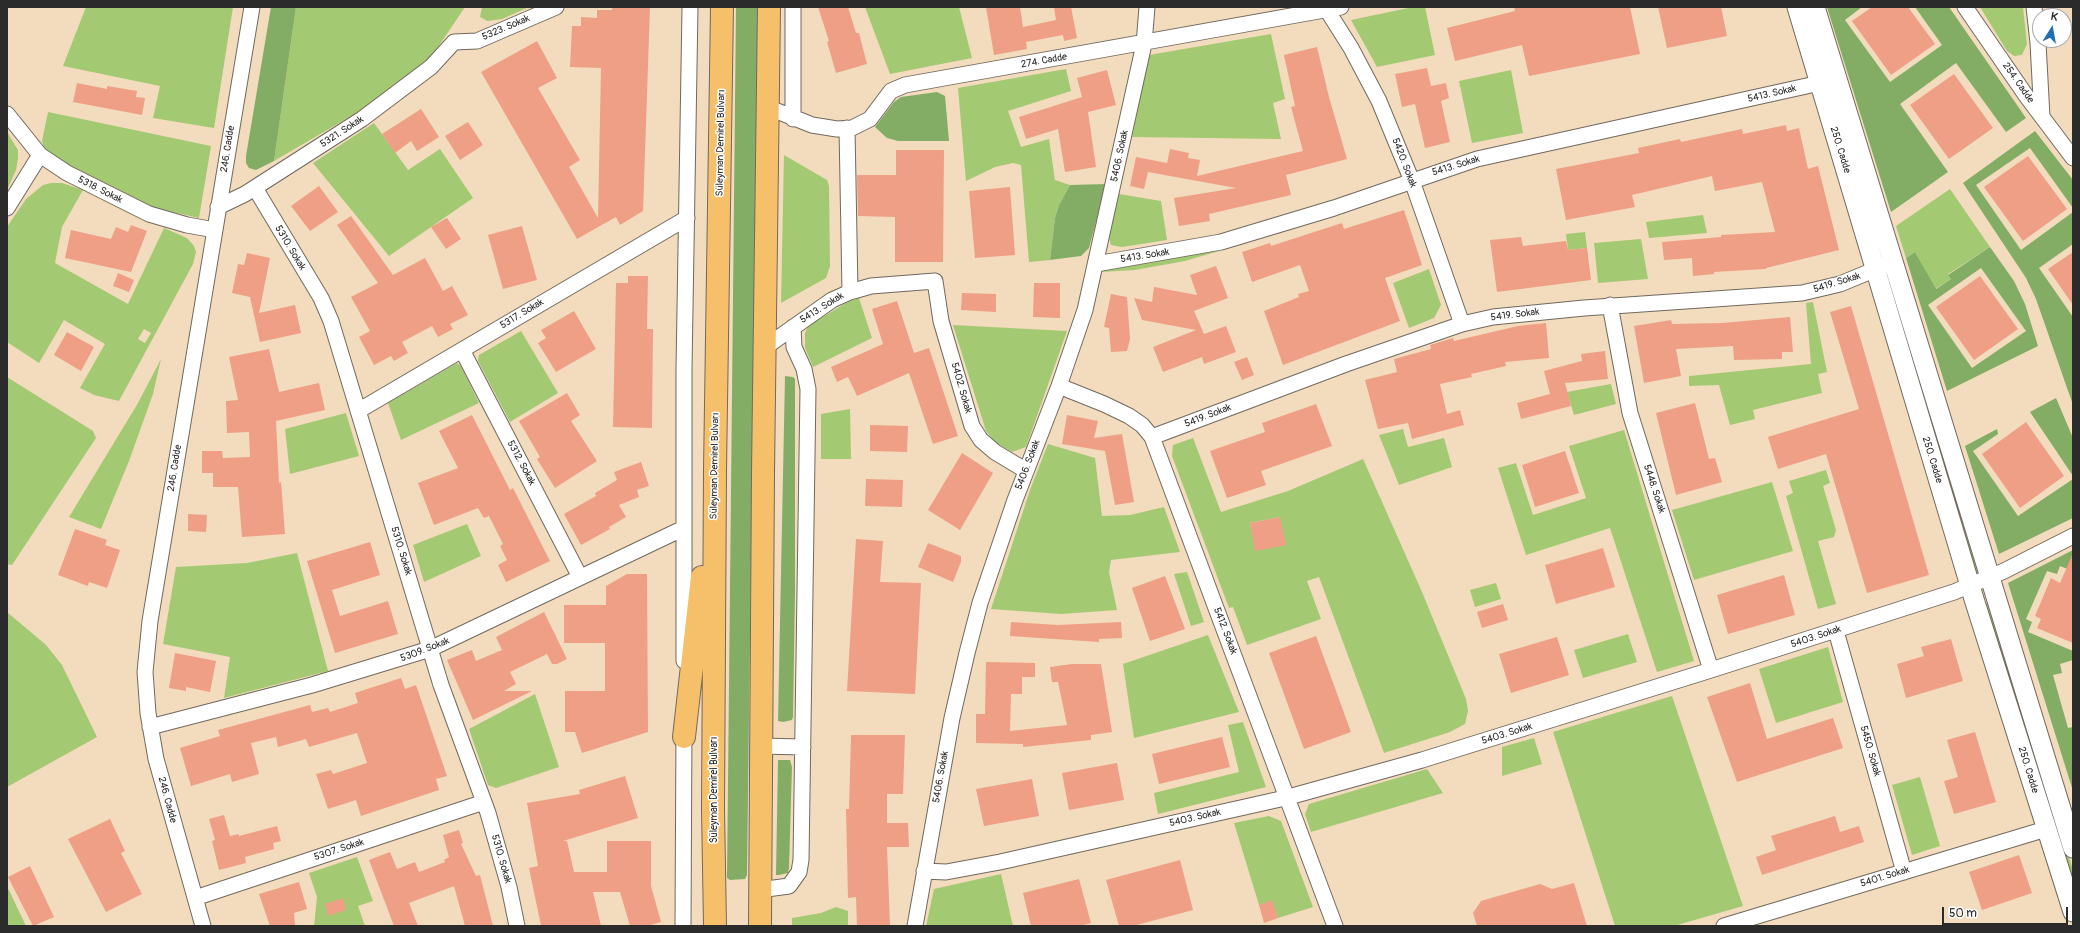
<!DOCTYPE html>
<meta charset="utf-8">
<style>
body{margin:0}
#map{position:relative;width:2080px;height:933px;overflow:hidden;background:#f2dcbd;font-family:Pangolin,sans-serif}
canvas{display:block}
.frame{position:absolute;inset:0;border:8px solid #2b2b2b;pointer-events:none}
.north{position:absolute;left:2032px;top:8px;width:40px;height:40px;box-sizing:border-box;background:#fff;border:1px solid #aaa;border-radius:50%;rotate:11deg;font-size:11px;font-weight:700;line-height:16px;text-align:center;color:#2b2b2b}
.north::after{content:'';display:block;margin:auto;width:14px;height:18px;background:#1f6fb2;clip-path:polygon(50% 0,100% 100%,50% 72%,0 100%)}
.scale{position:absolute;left:1942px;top:907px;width:126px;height:18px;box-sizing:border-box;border:2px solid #2b2b2b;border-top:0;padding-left:5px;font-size:12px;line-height:14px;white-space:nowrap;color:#2b2b2b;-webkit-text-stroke:3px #fff;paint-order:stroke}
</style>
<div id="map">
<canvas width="2080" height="933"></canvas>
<div class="frame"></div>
<div class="north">K</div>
<div class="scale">50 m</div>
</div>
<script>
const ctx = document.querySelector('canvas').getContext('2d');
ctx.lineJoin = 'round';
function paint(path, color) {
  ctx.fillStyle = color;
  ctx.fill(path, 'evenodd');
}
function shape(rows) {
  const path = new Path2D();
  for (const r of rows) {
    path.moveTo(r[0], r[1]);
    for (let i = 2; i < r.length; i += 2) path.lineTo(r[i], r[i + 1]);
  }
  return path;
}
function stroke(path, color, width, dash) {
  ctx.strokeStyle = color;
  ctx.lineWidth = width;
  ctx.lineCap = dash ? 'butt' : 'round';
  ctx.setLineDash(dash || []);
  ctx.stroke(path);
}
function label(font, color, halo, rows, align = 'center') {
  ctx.font = font + ' Pangolin,sans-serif';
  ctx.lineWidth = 3;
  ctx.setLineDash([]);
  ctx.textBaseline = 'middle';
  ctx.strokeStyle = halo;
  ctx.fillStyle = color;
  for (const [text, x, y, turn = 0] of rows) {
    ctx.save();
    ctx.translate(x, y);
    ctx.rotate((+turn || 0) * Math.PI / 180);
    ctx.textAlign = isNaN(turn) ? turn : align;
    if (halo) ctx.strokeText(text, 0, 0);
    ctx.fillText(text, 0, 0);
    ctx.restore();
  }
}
paint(shape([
 [86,7,233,7,214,128,153,118,160,86,63,66],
 [296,7,465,7,434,53,419,67,370,105,274,161],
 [482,7,529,7,502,19,487,21,480,17],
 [865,7,959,7,972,58,890,74],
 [1413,7,1425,7,1435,55,1377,67,1351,20],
 [1980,7,2023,7,2027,44,2022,55,2014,56,2007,51],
 [1271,34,1285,99,1273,103,1281,139,1132,137,1149,55],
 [1066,69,1071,91,1008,111,1021,147,1049,139,1055,180,1070,185,1059,205,1055,218,1050,260,1029,262,1021,165,1013,163,995,167,966,181,958,88],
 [1511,70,1523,133,1472,143,1459,81],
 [48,112,211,146,199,218,151,207,59,161,45,151,42,141],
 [374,123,408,170,440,149,473,198,389,256,313,163],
 [7,132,18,150,18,158,16,170,7,190],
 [784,155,827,180,829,186,830,266,826,278,781,303],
 [51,183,62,183,83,190,62,227,55,263,128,304,164,228,187,238,194,246,196,252,193,264,119,401,94,395,80,388,105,344,64,320,39,363,7,342,7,227,26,199,43,185],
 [144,329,151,333,145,343,138,339],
 [1950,189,1990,247,1948,274,1951,279,1935,289,1915,252,1906,258,1896,226],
 [1119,194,1161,201,1167,240,1122,247,1111,245,1109,238],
 [1703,215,1707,233,1649,238,1646,222],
 [1585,232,1587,248,1568,250,1566,234],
 [1641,239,1648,279,1598,283,1594,243],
 [1218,247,1219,251,1185,261,1135,270,1101,272,1101,268],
 [1429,269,1441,305,1434,318,1409,328,1393,283],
 [1894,287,1980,571,1974,573,1888,289],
 [859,298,872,338,813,367,805,348,805,333,808,326,846,303],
 [1813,302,1827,372,1818,374,1822,393,1753,410,1755,419,1730,425,1719,385,1689,386,1689,376,1811,364,1806,303],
 [953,325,1067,331,1026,447,1012,452,995,442,986,431],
 [521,331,558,393,510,422,478,361,479,355],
 [161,359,153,394,129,461,101,529,69,517,138,403],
 [457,363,461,366,479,403,401,440,388,403],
 [7,377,93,431,96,438,12,565,7,564],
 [1611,384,1616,404,1574,415,1567,392],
 [850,409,851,459,821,459,821,414],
 [346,413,359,456,290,474,285,429],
 [1403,429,1408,447,1444,438,1452,467,1399,485,1379,435],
 [1624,430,1694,661,1657,672,1610,528,1526,555,1498,468,1516,463,1533,515,1586,498,1569,446],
 [1193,438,1221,512,1288,491,1363,459,1422,592,1466,699,1468,711,1465,724,1450,732,1384,753,1319,577,1307,581,1321,619,1247,645,1233,607,1229,608,1172,456,1173,445],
 [1280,517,1256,551,1250,523],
 [1048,444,1095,458,1102,516,1130,515,1164,507,1180,552,1111,560,1109,572,1117,610,1061,614,991,609,1030,490],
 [1826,470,1830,483,1823,486,1836,530,1834,537,1818,541,1836,604,1818,609,1786,496,1793,493,1789,481],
 [1772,482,1793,551,1694,580,1672,510],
 [467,524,481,556,424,582,413,545],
 [297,553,328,671,224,698,230,657,163,644,176,567,247,563],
 [1187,572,1204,622,1191,626,1174,574],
 [1496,583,1501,599,1475,607,1470,590],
 [1990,602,2073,870,2073,887,1984,604],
 [7,612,46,645,62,665,97,737,7,787],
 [1628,634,1637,662,1583,678,1574,650],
 [1208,635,1239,712,1134,738,1123,664],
 [1828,647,1843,702,1776,723,1759,669],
 [535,694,559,767,496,788,488,785,469,729],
 [1672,696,1743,906,1674,926,1615,926,1553,732],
 [1243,722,1266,787,1158,814,1154,793,1239,772,1228,725],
 [1534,738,1542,764,1502,776,1502,747],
 [1427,769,1443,793,1311,832,1305,814,1309,804],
 [1920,777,1940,846,1912,855,1892,785],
 [1269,816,1281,821,1313,907,1278,918,1272,901,1259,905,1234,823],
 [357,857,373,901,358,906,365,926,314,926,317,897,309,873],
 [1001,874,1013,926,926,926,934,889],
 [7,886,26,926,7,926],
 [836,907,848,911,848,926,792,926,792,918,821,913]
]), '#a4c973');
paint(shape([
 [271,7,296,7,274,161,256,170,249,168,246,163,246,156],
 [736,7,758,7,747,875,745,879,730,880,727,878],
 [1827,7,1862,7,1845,20,1890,82,1942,45,1915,7,1949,7,2026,118,2006,132,1956,63,1900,104,1948,172,1891,212],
 [937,92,945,96,949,141,898,141,887,138,875,127,894,102,901,97],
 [2035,131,2073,180,2073,208,2030,148,1976,185,2021,250,2073,212,2073,244,2039,268,2073,317,2073,405,2036,299,2026,278,1963,183],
 [1106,184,1089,248,1081,256,1050,260,1055,218,1059,205,1070,185],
 [1990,247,2014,281,2025,304,2038,346,1947,391,1906,258,1915,252,1936,289,1951,279,1948,275],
 [1981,268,2026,331,1972,368,1928,305],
 [785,376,793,377,795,379,795,593,793,717,792,720,783,722,778,721],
 [2056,398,2073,438,2073,476,2030,412],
 [1997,429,1998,434,1973,451,2018,516,2073,479,2073,518,1999,554,1965,446],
 [2073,550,2073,571,2060,566,2057,574,2047,571,2026,619,2032,622,2028,632,2073,651,2073,660,2060,664,2062,673,2053,675,2068,728,2073,727,2073,791,2008,583],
 [778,760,790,760,792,767,789,868,788,873,779,875,776,875]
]), '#83ad65');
paint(shape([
 [612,7,650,7,643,211,620,225,616,217,577,239,481,72,537,41,557,78,538,88,580,160,569,167,598,218,601,68,570,67,572,26,581,26,581,17,597,18,597,10,612,10],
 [818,7,848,7,856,33,859,33,867,64,836,73,827,42,829,41],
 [986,7,1020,7,1023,27,1056,20,1054,7,1071,7,1077,38,1064,41,1063,35,1026,42,1027,49,994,55],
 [1514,7,1630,7,1640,54,1529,76,1522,45,1455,61,1447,28,1515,11],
 [1658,7,1721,7,1727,36,1667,48],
 [1872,7,1908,7,1935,44,1891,75,1852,21],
 [1317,47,1329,97,1347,159,1286,175,1291,195,1209,214,1210,221,1179,226,1174,198,1236,188,1148,172,1144,189,1130,186,1136,157,1167,163,1170,149,1189,153,1188,158,1200,160,1197,176,1303,151,1291,107,1295,106,1284,55],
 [1427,68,1431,86,1446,83,1449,98,1441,101,1450,142,1425,148,1415,104,1402,107,1395,74],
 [1107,70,1116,105,1088,112,1096,167,1065,172,1058,129,1026,139,1019,117,1082,97,1077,78],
 [1954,74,1993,128,1949,159,1910,105],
 [77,83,107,89,107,86,137,91,136,97,145,98,142,115,73,102],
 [421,109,439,137,417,151,411,141,395,153,382,134],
 [468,122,483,145,460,160,445,136],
 [1786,125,1787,131,1799,128,1808,169,1818,166,1839,250,1766,268,1766,269,1714,272,1714,274,1693,276,1692,258,1664,260,1662,242,1721,237,1721,235,1775,232,1762,182,1715,191,1712,176,1632,195,1635,207,1566,220,1556,169,1639,153,1638,148,1680,139,1681,142,1742,129,1743,134],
 [896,150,944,150,943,262,895,262,895,217,858,216,857,175,896,175],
 [2028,156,2067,209,2023,241,1984,187],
 [319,186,338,212,310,231,291,206],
 [1010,187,1015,255,975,258,969,191],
 [1404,210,1422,265,1385,278,1400,321,1283,365,1264,311,1299,297,1298,294,1309,291,1300,265,1252,282,1242,252,1270,243,1271,246,1342,223,1344,229],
 [351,216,393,275,425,258,443,291,452,286,468,315,450,324,453,329,438,337,432,326,402,342,408,353,394,361,391,356,374,365,359,337,370,331,351,297,378,283,337,225],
 [447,218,461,239,446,249,431,227],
 [131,225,147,231,131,272,65,258,71,230,111,239,116,227,128,232],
 [522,226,537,280,503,289,488,235],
 [1521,237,1523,246,1566,241,1568,250,1587,248,1591,280,1497,292,1490,240],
 [2073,252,2073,305,2048,269],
 [247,253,270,258,259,313,295,305,301,333,260,342,250,297,232,293,238,264,244,265],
 [1216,266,1228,298,1194,311,1204,334,1226,326,1236,352,1204,364,1202,357,1163,372,1153,347,1196,330,1142,320,1134,298,1152,302,1154,287,1197,295,1190,275],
 [118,273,134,280,129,292,113,286],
 [628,276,648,276,647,329,653,329,652,428,613,427,616,283,628,283],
 [1980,276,2018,329,1974,360,1936,307],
 [1034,283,1060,283,1060,318,1033,317],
 [962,293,996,294,996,312,961,310],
 [1111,294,1127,297,1130,339,1127,351,1111,352,1109,328,1104,327],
 [897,301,914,353,929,348,958,436,933,444,909,373,857,396,848,377,837,382,831,367,883,344,872,309],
 [1851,306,1929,575,1867,593,1826,454,1778,469,1768,437,1859,409,1830,312],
 [574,311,596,349,556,372,538,343,546,338,541,330],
 [1790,317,1793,352,1782,352,1782,359,1734,360,1733,346,1676,349,1681,376,1644,383,1634,326,1671,320,1672,324,1722,323],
 [1546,323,1549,358,1505,362,1506,366,1471,374,1472,377,1440,384,1447,414,1460,410,1464,425,1412,439,1408,423,1378,429,1365,380,1397,372,1394,359,1431,349,1430,345,1453,338,1454,341,1518,326],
 [67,332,94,347,81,371,54,355],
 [269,349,279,392,319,383,325,410,276,421,279,483,281,482,285,534,242,537,238,487,213,487,213,473,202,473,202,451,222,451,223,458,250,457,249,432,227,433,226,401,238,400,229,357],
 [1605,351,1608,379,1565,383,1571,406,1521,419,1517,403,1550,394,1544,371,1582,361,1581,354],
 [1247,357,1254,375,1242,380,1234,362],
 [567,393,580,415,571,421,597,461,555,488,537,459,540,457,519,421],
 [1695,403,1709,459,1715,458,1722,482,1676,495,1656,413],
 [1316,404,1332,446,1261,471,1266,485,1227,498,1210,451,1265,432,1262,423],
 [472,415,510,490,513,488,550,561,506,582,498,565,507,560,500,546,503,544,489,516,484,518,478,508,434,525,418,483,458,468,439,431],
 [1067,415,1098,421,1094,438,1122,434,1134,502,1115,505,1105,451,1062,444],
 [2026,422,2064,476,2020,508,1982,454],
 [870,425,908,426,907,452,870,451],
 [1565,451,1579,493,1535,507,1522,465],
 [962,453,993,473,960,530,928,510],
 [641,462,649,486,637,490,639,497,619,505,626,517,609,527,610,529,581,545,564,514,596,496,595,493,617,480,614,472],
 [866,479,903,480,902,507,865,506],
 [188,514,207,515,206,532,188,531],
 [1280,517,1286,545,1255,551,1250,523],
 [75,529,107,540,105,545,120,550,107,588,89,582,88,586,58,575],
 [856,539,883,541,880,582,921,583,915,694,847,691],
 [370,542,380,575,332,590,340,616,388,601,398,634,335,653,307,561],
 [928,543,961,556,961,562,953,582,918,567],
 [1603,548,1615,587,1556,604,1545,565],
 [2073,553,2073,643,2037,628,2041,619,2035,616,2051,578,2060,583],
 [627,574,647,574,648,732,582,753,575,732,565,732,565,691,605,691,605,643,564,643,564,605,606,605,606,586],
 [1784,575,1795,615,1728,634,1717,595],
 [1165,576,1185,629,1150,641,1132,588],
 [1503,604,1508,620,1482,628,1477,612],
 [544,612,567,659,557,664,552,664,547,654,510,672,516,684,504,691,532,691,473,720,447,660,472,650,476,661,502,650,496,637],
 [1011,622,1058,625,1121,622,1122,638,1099,639,1099,642,1010,636],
 [1316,636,1351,732,1304,749,1269,653],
 [1557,637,1569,675,1511,693,1499,654],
 [1951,639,1963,681,1906,698,1897,664,1924,656,1921,647],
 [175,653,216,661,210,692,186,687,186,691,169,688],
 [986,662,1035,663,1035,677,1022,677,1022,694,1011,694,1010,731,1067,725,1058,682,1052,682,1050,667,1072,664,1101,664,1112,732,1091,735,1091,740,1023,747,1023,744,976,743,976,714,985,714],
 [401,678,405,689,416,685,447,776,436,779,439,790,361,816,356,800,328,809,316,774,331,770,333,774,367,763,357,733,309,747,306,739,278,747,276,737,251,743,259,774,232,782,230,774,191,786,180,748,220,736,218,730,310,705,312,712,328,708,330,712,358,703,355,693],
 [1750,683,1767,739,1833,718,1843,748,1737,782,1707,697],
 [1975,732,1996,802,1954,814,1944,781,1958,777,1947,740],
 [851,735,905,735,903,794,887,794,887,823,908,823,909,847,887,847,890,926,857,926,856,897,848,898,846,809,849,809],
 [1222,737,1230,767,1159,784,1152,754],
 [1117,763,1124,800,1069,810,1062,773],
 [625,776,638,818,563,841,567,841,574,872,607,872,607,841,651,841,651,886,661,922,647,926,630,926,620,892,593,892,601,926,541,926,529,868,538,866,527,803,580,794,579,790],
 [1032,779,1039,816,984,826,976,789],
 [224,815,230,836,239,834,239,836,277,826,281,841,273,843,274,849,245,857,246,863,219,870,212,841,215,840,209,819],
 [1835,816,1840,832,1859,826,1864,842,1762,875,1756,857,1776,850,1771,836],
 [110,819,125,851,121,853,142,894,106,912,68,839],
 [459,830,463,843,461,844,476,876,480,875,493,926,465,926,454,886,409,903,418,926,394,926,369,860,390,852,397,869,415,862,419,872,445,862,444,860,449,857,443,835],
 [2019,855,2032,893,1982,910,1969,872],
 [1180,860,1193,910,1133,926,1119,926,1106,880],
 [30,866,54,917,33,926,8,877],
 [1079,879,1091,923,1081,926,1031,926,1023,893],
 [299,882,307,909,294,913,295,926,270,926,259,894],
 [1574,883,1587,926,1477,926,1473,913,1481,901,1540,884,1552,889],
 [343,898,346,910,328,916,325,904],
 [1272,900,1278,918,1264,923,1259,905]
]), '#ee9f85');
const minor = shape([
 [1965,7,2027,97,2073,158],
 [2034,7,2038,43,2042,117],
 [1327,10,1351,48,1379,101,1412,181,1462,324],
 [767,107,812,125,837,129,852,128,870,119,891,91,905,85,1341,7],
 [7,114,40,155,67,173,149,214,187,225,215,230],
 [793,119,793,7],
 [847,128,850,292],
 [255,188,321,298,331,321,441,685,488,813,509,887,517,926],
 [218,207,245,194,362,119,431,67,454,42,477,41,556,7],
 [7,208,40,155],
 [1096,264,1221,242,1334,208,1477,159,1820,83],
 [1610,305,1630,413,1711,670],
 [764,348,832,300,850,292,871,286,935,281,941,321,972,426,981,440,995,452,1025,470],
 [462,350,580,577],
 [1059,386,1104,404,1129,416,1142,425,1152,437,1335,926],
 [358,411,687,218],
 [1152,437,1346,364,1462,324,1493,317,1584,308,1802,293,1840,284,1886,265],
 [1836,631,1904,872],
 [684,661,684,369,690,7],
 [150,727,312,685,430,649,684,528],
 [760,746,803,747],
 [924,871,946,872,1000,862,1285,798,1422,760,1711,670,1954,592,2004,571,2073,536],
 [759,890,789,886,799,872,801,860,808,389,804,369,794,347,793,327],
 [195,898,484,802],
 [203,926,156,759,148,713,145,672,150,621,252,7],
 [683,926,684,727],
 [915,926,952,718,967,653,980,603,1015,500,1059,386,1085,310,1144,44,1147,7],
 [1724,926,2046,829]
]);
const tertiary = shape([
 [1797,7,1974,599,2073,912],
 [1815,7,2073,848]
]);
const trunk = shape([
 [684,737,702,577],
 [715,926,713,809,715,470,722,7],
 [760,926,763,473,769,7]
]);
stroke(minor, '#71695e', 17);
stroke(tertiary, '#71695e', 21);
stroke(trunk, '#71695e', 24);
stroke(minor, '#fff', 15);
stroke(tertiary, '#fff', 19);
stroke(trunk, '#f6c06b', 22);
label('10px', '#2b2b2b', '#fff', [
 ["5323. Sokak",506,28,-23],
 ["274. Cadde",1044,61,-10],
 ["254. Cadde",2018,83,55],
 ["5413. Sokak",1772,94,-13],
 ["5321. Sokak",342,132,-33],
 ["Süleyman Demirel Bulvarı",721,143,-89],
 ["246. Cadde",228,149,-81],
 ["250. Cadde",1840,150,73],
 ["5406. Sokak",1120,156,-78],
 ["5420. Sokak",1404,163,69],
 ["5413. Sokak",1456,166,-17],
 ["5318. Sokak",100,190,27],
 ["5310. Sokak",290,248,59],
 ["5413. Sokak",1145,256,-9],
 ["5419. Sokak",1837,283,-17],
 ["5413. Sokak",822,308,-32],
 ["5317. Sokak",522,314,-31],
 ["5419. Sokak",1515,315,-7],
 ["5402. Sokak",961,388,74],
 ["5419. Sokak",1208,416,-21],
 ["250. Cadde",1932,460,73],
 ["5312. Sokak",521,463,62],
 ["5406. Sokak",1028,465,-69],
 ["Süleyman Demirel Bulvarı",715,466,-89],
 ["246. Cadde",175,468,-81],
 ["5448. Sokak",1654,489,72],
 ["5310. Sokak",401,551,73],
 ["5412. Sokak",1225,631,69],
 ["5403. Sokak",1816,637,-18],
 ["5309. Sokak",425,650,-21],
 ["5403. Sokak",1507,734,-17],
 ["5450. Sokak",1870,751,74],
 ["250. Cadde",2028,770,73],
 ["5406. Sokak",941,777,-80],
 ["Süleyman Demirel Bulvarı",714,790,-90],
 ["246. Cadde",167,800,75],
 ["5403. Sokak",1195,818,-13],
 ["5307. Sokak",339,850,-18],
 ["5310. Sokak",501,859,74],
 ["5401. Sokak",1885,877,-17]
]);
</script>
